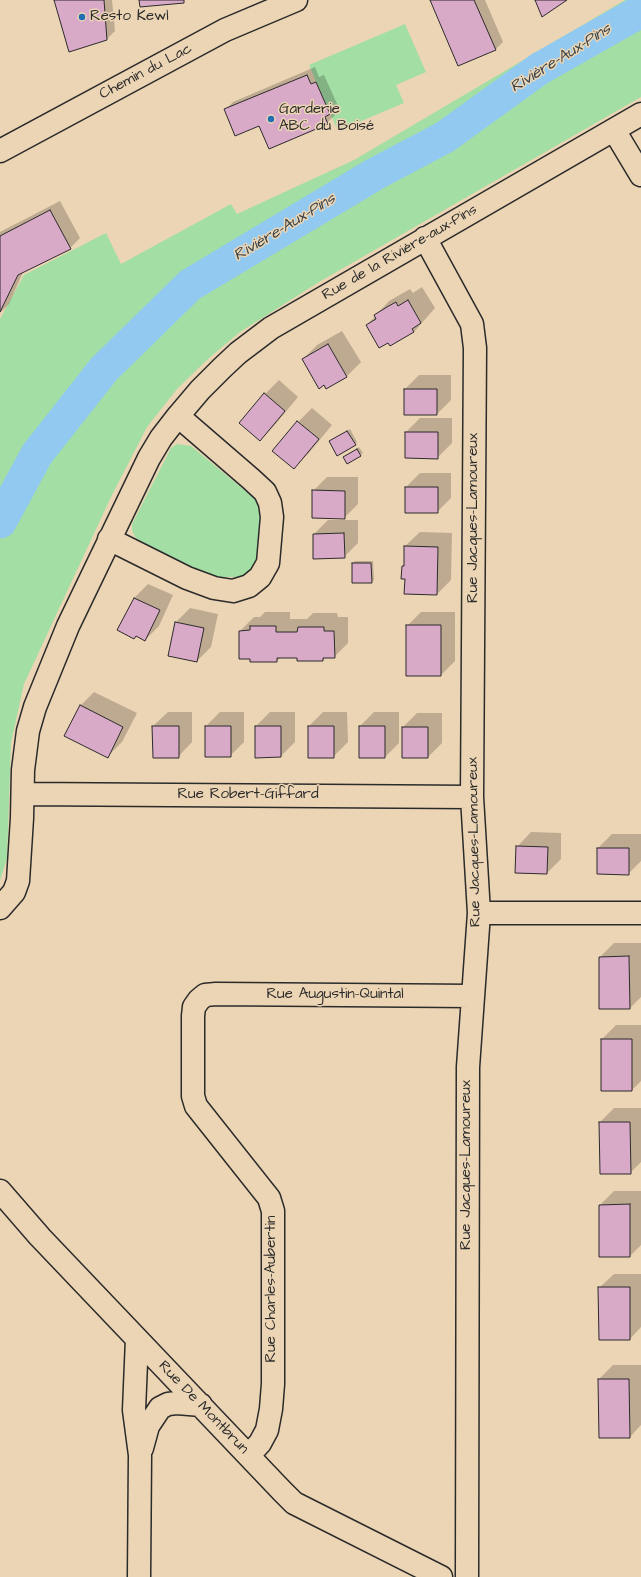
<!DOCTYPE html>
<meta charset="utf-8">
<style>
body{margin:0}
canvas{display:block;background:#ecd5b4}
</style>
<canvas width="641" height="1577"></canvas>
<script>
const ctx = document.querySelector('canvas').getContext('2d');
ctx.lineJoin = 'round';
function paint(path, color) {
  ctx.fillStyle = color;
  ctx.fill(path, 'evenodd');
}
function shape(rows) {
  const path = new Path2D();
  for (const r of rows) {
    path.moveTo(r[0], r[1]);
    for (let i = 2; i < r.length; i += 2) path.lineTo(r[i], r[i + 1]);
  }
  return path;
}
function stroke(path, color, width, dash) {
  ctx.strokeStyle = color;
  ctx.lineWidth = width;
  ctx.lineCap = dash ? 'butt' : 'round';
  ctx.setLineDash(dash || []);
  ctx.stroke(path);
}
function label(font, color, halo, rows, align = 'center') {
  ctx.font = font + ' "Architects Daughter",sans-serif';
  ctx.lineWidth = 3;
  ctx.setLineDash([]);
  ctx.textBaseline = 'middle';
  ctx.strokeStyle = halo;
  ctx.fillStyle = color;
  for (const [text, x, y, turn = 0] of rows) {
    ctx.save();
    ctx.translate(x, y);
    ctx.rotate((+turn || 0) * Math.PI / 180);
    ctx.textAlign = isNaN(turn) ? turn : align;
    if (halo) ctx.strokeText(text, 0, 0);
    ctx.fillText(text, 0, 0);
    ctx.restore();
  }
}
paint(shape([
 [625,0,641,0,641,97,319,282,240,332,208,359,177,389,147,427,111,497,24,684,11,743,7,858,0,881,0,319,24,275,106,233,121,264,231,204,237,214,239,213,354,160],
 [405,24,426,72,396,85,404,103,338,131,309,65],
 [177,444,191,446,254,498,259,506,261,516,257,561,248,574,238,577,220,577,193,569,145,545,136,538,132,531,132,524,171,448]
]), '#a3dea4');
paint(shape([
 [54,0,112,0,115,31,107,39],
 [431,0,485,0,503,42,495,50],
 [315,67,319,77,324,75,338,106,333,110,335,115,327,123,260,125,225,110,233,102],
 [60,201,80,238,70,248,24,270,9,304,0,313,0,232],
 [422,287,435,308,414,332,388,341,367,325,389,301,410,289,413,293],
 [342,331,361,362,347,376,327,388,303,359,317,345],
 [419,375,451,375,451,400,437,414,405,389],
 [279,380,298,397,274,426,260,440,265,394],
 [312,408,332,425,308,454,294,468,298,422],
 [420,418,452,418,452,443,437,458,406,432],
 [350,429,357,442,355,444,333,439],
 [359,447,363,453,360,455,344,457],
 [420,473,451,473,451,498,437,512,406,487],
 [327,477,358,477,358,504,344,518,313,491],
 [328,520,358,520,358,543,344,557,314,534],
 [420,532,452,533,451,580,437,594,403,566,405,564,405,546],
 [355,561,373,561,374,580,371,582,353,563],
 [148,584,173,595,159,626,145,640,136,635,134,598],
 [190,608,218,614,211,647,197,661,176,622],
 [265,612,290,612,290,619,307,619,313,613,337,613,338,617,348,617,348,643,334,657,326,657,323,660,298,657,281,657,277,661,250,658,240,631,254,617,260,617],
 [421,612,455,612,455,661,441,675,407,626],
 [94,692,137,713,122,742,108,756,80,706],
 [168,712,192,712,192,742,178,757,153,726],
 [220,712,244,712,244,742,230,756,206,726],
 [270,712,295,712,295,742,281,756,256,726],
 [323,712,347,712,348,742,333,757,309,726],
 [374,712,399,712,399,743,385,757,360,726],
 [417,713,442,713,442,743,428,757,403,727],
 [531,832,561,833,561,859,547,873,517,847],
 [612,834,641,834,641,861,628,874,598,873,598,848],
 [614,943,641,943,641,997,630,1008,600,957],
 [616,1025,641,1025,641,1081,632,1090,602,1090,602,1039],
 [614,1108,641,1108,641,1162,630,1173,600,1122],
 [614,1191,641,1191,641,1245,630,1256,600,1205],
 [614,1274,641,1274,641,1327,630,1339,599,1288],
 [613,1365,641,1365,641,1425,630,1437,599,1379]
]), '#0003');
stroke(shape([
 [0,522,37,454,104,369,190,285,375,174,445,137,539,69,641,11]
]), '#92c9f1', 33);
const building = shape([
 [54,0,104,0,107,40,69,52,54,0],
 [139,0,184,0,184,3,140,7,139,0],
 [430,0,474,0,496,50,458,66,430,0],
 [535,0,567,0,542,17,535,0],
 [307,75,311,84,316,82,330,114,325,117,328,124,269,149,259,126,235,136,224,109,307,75],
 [50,210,71,249,18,275,0,312,0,236,50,210],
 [408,300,421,323,412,329,414,332,390,346,388,343,379,348,366,325,376,319,374,315,387,307,396,302,398,306,408,300],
 [328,344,347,377,326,389,324,385,319,389,302,359,328,344],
 [404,389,437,389,437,415,404,415,404,389],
 [264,393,285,411,260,441,239,423,264,393],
 [297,421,319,439,294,469,272,451,297,421],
 [347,431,356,445,337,456,329,441,347,431],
 [405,432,438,432,438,459,405,458,405,432],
 [357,449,361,456,347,464,343,457,357,449],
 [405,487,438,487,438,513,405,513,405,487],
 [312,490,345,491,345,519,312,518,312,490],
 [344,533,345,558,313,559,313,534,344,533],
 [404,546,438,547,437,595,404,594,405,579,401,579,402,566,404,566,404,546],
 [352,563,371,563,372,583,352,583,352,563],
 [134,598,160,610,145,641,136,636,134,639,117,630,134,598],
 [175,622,204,628,197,662,168,656,175,622],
 [406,625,441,625,441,676,406,676,406,625],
 [250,626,276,626,276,632,297,632,298,627,324,627,324,631,334,631,335,658,323,658,323,661,297,661,297,658,277,658,277,662,250,662,250,659,239,659,239,631,250,630,250,626],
 [80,705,123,727,108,758,64,736,80,705],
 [152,726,179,726,179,758,153,758,152,726],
 [205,726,231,726,231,757,205,757,205,726],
 [255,726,281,726,281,757,255,758,255,726],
 [308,726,334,726,334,758,308,758,308,726],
 [359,726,385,726,385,758,359,758,359,726],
 [402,727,428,727,428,758,402,758,402,727],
 [516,846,548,847,547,874,515,873,516,846],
 [597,848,629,848,629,875,597,874,597,848],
 [629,956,630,1009,599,1009,599,957,629,956],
 [601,1039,632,1039,632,1091,601,1091,601,1039],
 [599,1122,630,1122,631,1174,600,1174,599,1122],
 [630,1204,630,1257,599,1257,599,1205,630,1204],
 [598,1287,630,1287,630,1340,599,1340,598,1287],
 [598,1379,629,1379,630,1438,599,1438,598,1379]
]);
paint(building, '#d9a9c8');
stroke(building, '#2b2b2b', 1);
const minor = shape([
 [614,130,641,175],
 [0,151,225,30,296,0],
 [425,238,472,324,475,348,472,797,479,913,468,1067,467,1577],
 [109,539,187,578,214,588,233,591,249,586,260,577,268,563,272,517,270,503,265,492,251,479,178,416],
 [23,794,472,797],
 [0,908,14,892,18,881,22,818,23,770,28,731,35,707,68,626,149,458,161,438,178,416,200,390,222,368,238,353,271,328,641,114],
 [479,913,641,913],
 [0,1191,40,1237,282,1491,294,1503,441,1577],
 [137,1339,134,1410,140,1455,139,1577],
 [142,1448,148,1426,160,1408,168,1404,177,1403,201,1405],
 [249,1455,260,1443,267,1430,271,1409,273,1384,273,1211,269,1198,261,1188,196,1106,193,1096,193,1016,194,1007,199,1000,205,995,216,994,472,996]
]);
stroke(minor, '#2b2b2b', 25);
stroke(minor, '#ecd5b4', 22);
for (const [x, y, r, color] of [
 [82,17,4,"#1f6fb2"],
 [271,119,4,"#1f6fb2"]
]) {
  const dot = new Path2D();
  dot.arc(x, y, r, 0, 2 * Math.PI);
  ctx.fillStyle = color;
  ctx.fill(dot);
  stroke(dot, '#ecd5b4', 1.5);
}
label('15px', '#2b2b2b', '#ecd5b4', [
 ["Resto Kewl",90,17],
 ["Garderie",279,110],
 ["ABC du Boisé",279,127]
], 'left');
label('15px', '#2b2b2b', '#ecd5b4', [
 ["Chemin du Lac",146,72,-28],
 ["Rue de la Rivière-aux-Pins",400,253,-30],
 ["Rue Jacques-Lamoureux",474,518,-90],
 ["Rue Robert-Giffard",248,795],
 ["Rue Jacques-Lamoureux",475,842,-91],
 ["Rue Augustin-Quintal",335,995],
 ["Rue Jacques-Lamoureux",467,1165,-90],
 ["Rue Charles-Aubertin",272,1289,-90],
 ["Rue De Montbrun",203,1408,46]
]);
label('italic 16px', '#3a4349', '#ecd5b4', [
 ["Rivière-Aux-Pins",561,59,-32],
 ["Rivière-Aux-Pins",285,228,-31]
]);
</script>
